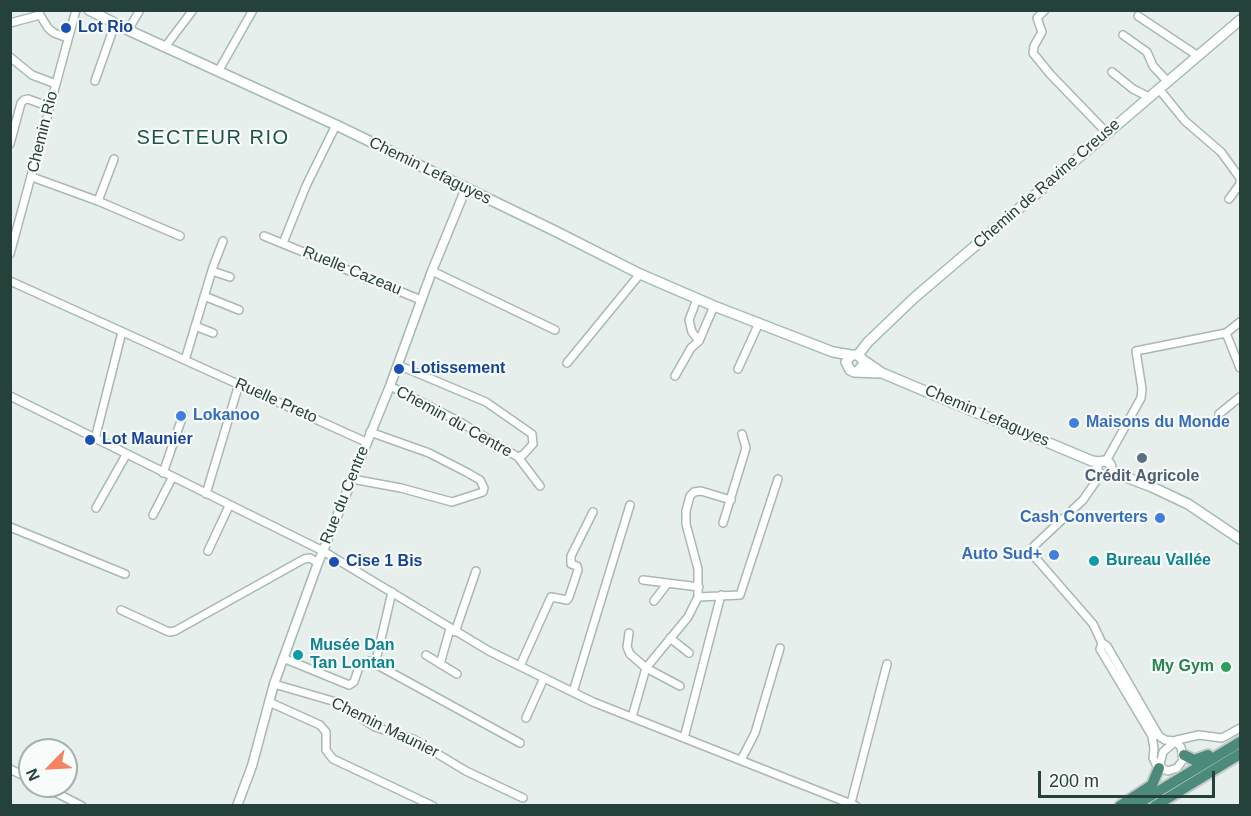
<!DOCTYPE html>
<meta charset="utf-8">
<style>
body{margin:0}
#map{position:relative;width:1251px;height:816px;overflow:hidden;background:#e6efeb;font-family:Helvetica,sans-serif}
canvas{display:block}
.frame{position:absolute;inset:0;border:12px solid #24423a;pointer-events:none}
.north{position:absolute;left:18px;top:738px;width:60px;height:60px;box-sizing:border-box;background:#f7fbf9;border:2px solid #a3b1ad;border-radius:50%;rotate:246deg;font-size:16px;font-weight:700;line-height:24px;text-align:center;color:#24423a}
.north::after{content:'';display:block;margin:auto;width:21px;height:27px;background:#f4845f;clip-path:polygon(50% 0,100% 100%,50% 72%,0 100%)}
.scale{position:absolute;left:1038px;top:771px;width:177px;height:27px;box-sizing:border-box;border:3px solid #24423a;border-top:0;padding-left:8px;font-size:18px;line-height:21px;white-space:nowrap;color:#24423a;-webkit-text-stroke:4px #f7fbf9;paint-order:stroke}
</style>
<div id="map">
<canvas width="1251" height="816"></canvas>
<div class="frame"></div>
<div class="north">N</div>
<div class="scale">200 m</div>
</div>
<script>
const ctx = document.querySelector('canvas').getContext('2d');
ctx.lineJoin = 'round';
function shape(rows) {
  const path = new Path2D();
  for (const r of rows) {
    if (r.length === 3) {
      path.moveTo(r[0] + r[2], r[1]);
      path.arc(r[0], r[1], r[2], 0, 2 * Math.PI);
      continue;
    }
    path.moveTo(r[0], r[1]);
    for (let i = 2; i < r.length; i += 2) path.lineTo(r[i], r[i + 1]);
  }
  return path;
}
function stroke(path, color, width, dash) {
  ctx.strokeStyle = color;
  ctx.lineWidth = width;
  ctx.lineCap = dash ? 'butt' : 'round';
  ctx.setLineDash(dash || []);
  ctx.stroke(path);
}
function label(font, color, halo, rows, align = 'center') {
  ctx.font = font + ' Helvetica,sans-serif';
  ctx.lineWidth = 4.5;
  ctx.setLineDash([]);
  ctx.textBaseline = 'middle';
  ctx.strokeStyle = halo;
  ctx.fillStyle = color;
  for (const [text, x, y, turn = 0] of rows) {
    ctx.save();
    ctx.translate(x, y);
    ctx.rotate((+turn || 0) * Math.PI / 180);
    ctx.textAlign = isNaN(turn) ? turn : align;
    if (halo) ctx.strokeText(text, 0, 0);
    ctx.fillText(text, 0, 0);
    ctx.restore();
  }
}
const minor = shape([
 [39,10,40,15,48,28,54,33,68,38],
 [1045,10,1037,18,1042,32,1034,46,1033,53,1050,74,1107,133],
 [1138,16,1198,56],
 [10,23,40,15],
 [128,30,140,10],
 [1123,35,1147,52,1153,66,1167,81],
 [165,47,193,10],
 [10,57,32,75,56,84],
 [219,70,253,10],
 [1112,72,1133,89,1149,97],
 [95,81,115,24],
 [1159,89,1185,121,1221,152,1240,178,1240,182],
 [10,144,21,103,24,100,28,99,50,107],
 [32,177,98,201,180,236],
 [1229,199,1240,184],
 [98,201,114,159],
 [264,236,421,300],
 [283,243,306,186,336,125],
 [10,254,76,10],
 [212,271,230,277],
 [432,271,555,330],
 [10,281,366,442],
 [204,296,239,310],
 [697,299,689,320,692,332,699,341],
 [195,326,213,333],
 [1226,333,1240,368],
 [185,360,213,267,223,241],
 [567,363,640,274],
 [398,365,486,402,532,434,533,444,523,455,518,457],
 [738,369,759,323],
 [675,376,691,348,699,341,714,306],
 [390,386,460,422,518,457,540,486],
 [10,396,323,551,489,651,593,702,856,806],
 [1219,414,1240,397],
 [95,439,122,332],
 [1106,461,1141,398,1142,389,1136,351,1226,333,1240,322],
 [163,473,183,415],
 [1101,474,1083,500,1034,546,1033,555,1093,624,1102,643,1107,646,1159,736,1165,740,1175,741,1181,747,1183,760,1177,768,1168,771,1157,766,1153,758,1154,749,1152,736,1100,649,1102,643],
 [352,479,401,488,452,502,483,492,484,488,480,480,468,473,429,453,370,432],
 [206,494,239,384],
 [96,508,126,455],
 [153,515,172,478],
 [723,523,746,448,742,434],
 [10,527,125,574],
 [208,551,229,506],
 [643,580,699,587],
 [698,597,740,595,778,479],
 [654,601,667,584],
 [121,610,169,632,175,631,304,559,310,558,318,563],
 [455,632,476,571],
 [629,633,627,647,630,654,646,668,680,686],
 [670,638,689,653],
 [426,655,457,674],
 [377,656,392,592],
 [283,658,349,685,354,682,359,667,370,661,520,743],
 [440,664,450,629],
 [520,666,551,597,567,600,569,597,578,570,577,566,571,564,571,556,593,512],
 [274,684,336,702,375,727,413,739,466,771,523,798],
 [573,692,630,505],
 [269,702,320,725,326,732,326,750,333,759,433,806],
 [632,717,646,668,688,617,698,597,698,569,686,524,686,511,690,496,694,492,701,491,731,500],
 [526,718,544,678],
 [684,738,721,595],
 [741,760,755,733,780,648],
 [1159,768,1163,752,1177,740,1199,735,1222,738,1240,728],
 [10,769,30,779],
 [43,786,82,806],
 [851,803,887,664]
]);
const tertiary = shape([
 [237,806,252,766,274,684,318,563,390,386,432,271,466,188]
]);
const secondary = shape([
 [89,10,128,30,336,125,555,231,640,274,714,306,833,352,851,355],
 [858,355,868,342,914,298,1240,20],
 [863,360,882,373,1092,461,1100,462],
 [858,371,864,364,863,360,858,355,851,355,846,362,850,370,854,372,880,373],
 [1104,468,7],
 [1110,471,1152,487,1188,504,1240,539]
]);
const trunk = shape([
 [1184,755,1194,760,1208,755],
 [1120,806,1152,785,1159,768],
 [1134,806,1240,742],
 [1155,806,1240,754]
]);
stroke(minor, '#a8b8b2', 10);
stroke(tertiary, '#a8b8b2', 11);
stroke(secondary, '#a4bbb3', 12);
stroke(trunk, '#c2cac8', 14);
stroke(minor, '#fff', 7);
stroke(tertiary, '#fff', 8);
stroke(secondary, '#fff', 9);
stroke(trunk, '#4c8a7c', 10);
for (const [x, y, r, color] of [
 [66,28,6,"#1a4fb4"],
 [399,369,6,"#1a4fb4"],
 [181,416,6,"#3f7fe0"],
 [1074,423,6,"#3f7fe0"],
 [90,440,6,"#1a4fb4"],
 [1142,458,6,"#5c6f8a"],
 [1160,518,6,"#3f7fe0"],
 [1054,555,6,"#3f7fe0"],
 [1094,561,6,"#0f9aa8"],
 [334,562,6,"#1a4fb4"],
 [298,655,6,"#0f9aa8"],
 [1226,667,6,"#2e9e5b"]
]) {
  const dot = new Path2D();
  dot.arc(x, y, r, 0, 2 * Math.PI);
  ctx.fillStyle = color;
  ctx.fill(dot);
  stroke(dot, '#f7fbf9', 2);
}
label('bold 16px', '#164399', '#f7fbf9', [
 ["Lot Rio",78,28],
 ["Lotissement",411,369],
 ["Lot Maunier",102,440],
 ["Cise 1 Bis",346,562]
], 'left');
label('16px', '#24423a', '#f7fbf9', [
 ["Chemin Rio",43,132,-76],
 ["Chemin Lefaguyes",430,171,26],
 ["Chemin de Ravine Creuse",1047,184,-41],
 ["Ruelle Cazeau",352,271,22],
 ["Ruelle Preto",276,401,24],
 ["Chemin Lefaguyes",987,416,23],
 ["Chemin du Centre",454,422,29],
 ["Rue du Centre",345,495,-68],
 ["Chemin Maunier",385,728,26]
]);
label('bold 16px', '#366cbe', '#f7fbf9', [
 ["Lokanoo",193,416],
 ["Maisons du Monde",1086,423],
 ["Cash Converters",1148,518,"right"],
 ["Auto Sud+",1042,555,"right"]
], 'left');
label('bold 16px', '#4e5e75', '#f7fbf9', [
 ["Crédit Agricole",1142,477]
]);
label('bold 16px', '#0d838f', '#f7fbf9', [
 ["Bureau Vallée",1106,561],
 ["Musée Dan",310,646],
 ["Tan Lontan",310,664]
], 'left');
label('bold 16px', '#27864d', '#f7fbf9', [
 ["My Gym",1214,667]
], 'right');
ctx.letterSpacing = '1.5px';
label('20px', '#1f5548', '#f7fbf9', [
 ["SECTEUR RIO",213,138]
]);
ctx.letterSpacing = '0px';
</script>
